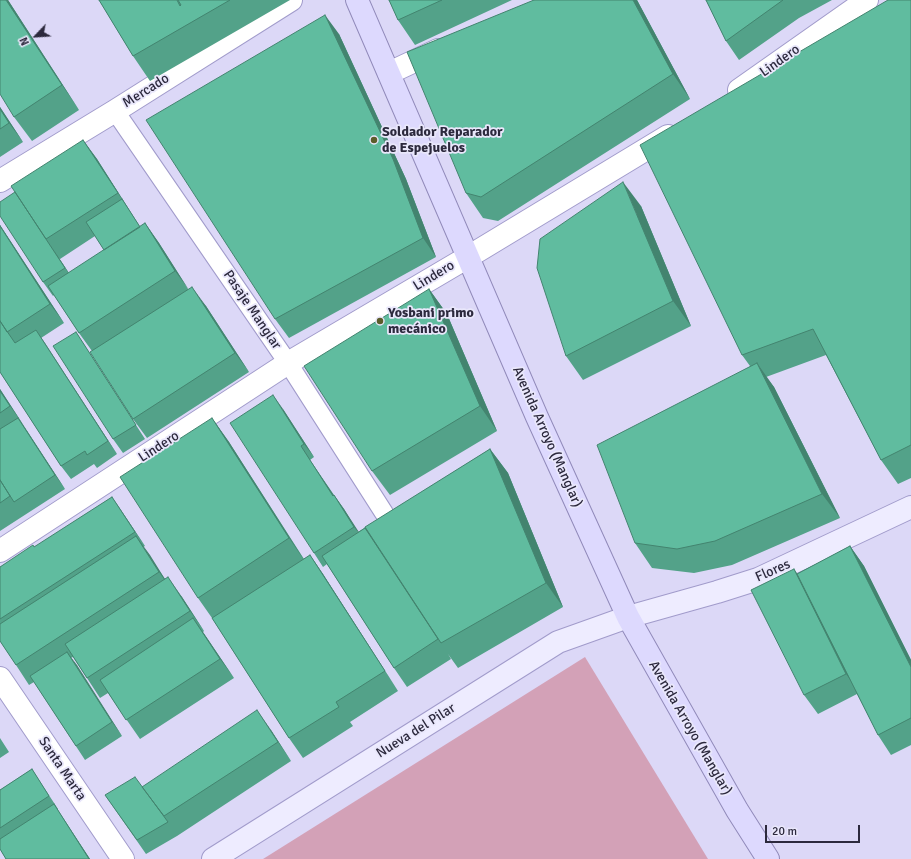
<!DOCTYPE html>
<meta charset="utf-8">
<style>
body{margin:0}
#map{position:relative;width:911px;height:859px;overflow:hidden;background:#dcd8f7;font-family:Signika,sans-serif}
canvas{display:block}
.north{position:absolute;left:16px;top:16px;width:40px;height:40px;-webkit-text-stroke:3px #e9e7fb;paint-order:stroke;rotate:245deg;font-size:11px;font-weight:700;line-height:16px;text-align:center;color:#2c293d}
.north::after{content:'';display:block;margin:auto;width:14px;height:18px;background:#2c293d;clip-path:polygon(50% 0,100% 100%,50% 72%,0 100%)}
.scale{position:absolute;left:765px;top:825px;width:95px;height:18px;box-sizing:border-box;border:2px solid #2c293d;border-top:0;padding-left:5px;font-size:12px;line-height:14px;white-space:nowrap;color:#2c293d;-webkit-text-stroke:3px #e9e7fb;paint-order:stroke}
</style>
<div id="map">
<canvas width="911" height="859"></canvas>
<div class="north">N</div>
<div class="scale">20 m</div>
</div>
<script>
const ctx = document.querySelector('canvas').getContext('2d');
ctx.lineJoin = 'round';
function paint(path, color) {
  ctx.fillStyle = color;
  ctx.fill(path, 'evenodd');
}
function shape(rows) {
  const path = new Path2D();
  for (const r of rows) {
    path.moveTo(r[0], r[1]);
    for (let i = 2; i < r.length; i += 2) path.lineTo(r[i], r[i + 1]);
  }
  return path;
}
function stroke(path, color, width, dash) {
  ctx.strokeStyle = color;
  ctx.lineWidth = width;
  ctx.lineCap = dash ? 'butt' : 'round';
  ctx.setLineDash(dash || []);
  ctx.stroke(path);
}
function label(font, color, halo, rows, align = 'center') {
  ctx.font = font + ' Signika,sans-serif';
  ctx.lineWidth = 3.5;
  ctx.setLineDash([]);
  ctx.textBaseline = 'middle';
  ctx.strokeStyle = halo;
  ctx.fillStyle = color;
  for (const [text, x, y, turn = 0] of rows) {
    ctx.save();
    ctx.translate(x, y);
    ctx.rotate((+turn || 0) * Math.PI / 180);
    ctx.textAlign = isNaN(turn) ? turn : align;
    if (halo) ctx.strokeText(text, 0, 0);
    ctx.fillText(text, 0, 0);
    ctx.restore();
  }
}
paint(shape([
 [585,657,708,859,263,859]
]), '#d3a1b7');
const lane = shape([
 [115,111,288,363,384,513]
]);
const street = shape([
 [389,73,438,50],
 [739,90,867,0],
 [0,181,115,111,291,0],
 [0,551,288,363,468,257,668,136],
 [0,678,123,859]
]);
const secondary = shape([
 [213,859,558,642,628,617,717,592,758,579,911,507]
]);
const primary = shape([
 [357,0,537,417,628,617,737,810,768,859]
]);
stroke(lane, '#a19bcb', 20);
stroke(street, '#a19bcb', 24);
stroke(secondary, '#a19bcb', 24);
stroke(primary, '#918aba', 24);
stroke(lane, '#fff', 18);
stroke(street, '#fff', 22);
stroke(secondary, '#eeecff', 22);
stroke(primary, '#ddd9fe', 22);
paint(shape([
 [8,0,79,110,32,141,14,117],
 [99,0,290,0,150,81,133,56],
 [389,0,512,0,415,45,398,20],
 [534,0,637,0,690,99,498,221,483,218,466,193],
 [706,0,832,0,799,18,739,60,726,41],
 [911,0,911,478,898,484,881,460,826,355,766,377,774,387,840,518,732,565,694,573,652,568,635,543,750,366,742,355],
 [339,34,406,179,436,257,289,338,275,319],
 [0,107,23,142,0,157],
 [83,140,97,159,140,227,145,223,159,243,188,289,206,306,249,372,147,438,133,419,92,351,79,333,54,295,53,296,43,282,15,192],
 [95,236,104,250,69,273,59,258,60,259],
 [641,206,691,326,583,380,566,356],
 [0,225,64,323,41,338,117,454,97,468,94,464,71,479,61,466,0,372],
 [429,289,447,314,497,431,390,495,372,471],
 [76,332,85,346,145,439,123,453,113,439],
 [0,389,65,489,0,531],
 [283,409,314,457,310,460,334,495,344,509,358,532,490,449,508,473,563,607,458,668,448,654,451,659,407,687,394,668,327,564,323,567,314,553],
 [212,418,229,442,304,559,310,555,323,574,398,691,350,722,353,726,303,758,289,738,212,618,198,598],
 [112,497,145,546,143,547,165,579,182,597,204,631,203,632,234,678,140,739,108,693,100,698,87,678,73,657,71,658,122,736,85,760,34,682,29,685,16,665,0,641,0,567,35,547],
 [850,546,864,566,911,660,911,745,891,755,878,735,857,694,818,714,804,695,794,569,797,574],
 [271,730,291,761,177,836,146,854,105,795,150,798],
 [0,738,9,752,0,758],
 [32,769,41,783,58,809,58,810,90,859,6,859,0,849,0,790]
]), '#53a289');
paint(shape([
 [6,0,8,0,79,110,62,85],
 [633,0,637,0,690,99,673,74],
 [325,15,339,34,406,179,436,257,423,238],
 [0,107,23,142,9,123,0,109],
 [83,140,97,159,151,244,142,230],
 [623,182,641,206,691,326,673,301],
 [145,223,159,243,189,290,175,271],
 [0,225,64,323,50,304,0,226],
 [50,245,59,258,74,281,65,268],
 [192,287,206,306,249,372,235,353],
 [429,289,447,314,497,431,480,406],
 [36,330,45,343,117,454,108,441],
 [757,363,774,387,840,518,822,494],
 [0,389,24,426,10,406,0,391],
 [273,395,283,409,314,457,304,444],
 [18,418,27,431,65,489,55,475],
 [212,418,229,442,306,563,289,538],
 [301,446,310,460,343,509,333,496],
 [490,449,508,473,563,607,546,583],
 [334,495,344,509,364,540,354,527],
 [112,497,121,510,145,546,135,532],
 [136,536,150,555,173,592,159,572],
 [850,546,864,566,911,660,911,667],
 [310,555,323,574,398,691,385,671],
 [794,569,807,588,860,693,846,674],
 [168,577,182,597,204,631,190,611],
 [193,618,207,638,234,678,220,659],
 [67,652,77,665,122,736,112,722],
 [257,710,271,730,291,761,278,742],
 [54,804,63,818,90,859,89,859]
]), '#43846f');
const building = shape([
 [0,0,6,0,62,85,14,117,0,94,0,0],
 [99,0,177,0,180,6,181,5,178,0,230,0,133,56,99,0],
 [389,0,442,0,398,20,389,0],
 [534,0,633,0,673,74,481,197,466,193,407,52,534,0],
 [706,0,783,0,726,41,706,0],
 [888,0,911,0,911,445,881,460,813,329,742,355,640,145,888,0],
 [325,15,393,159,423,238,275,319,146,120,325,15],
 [0,109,9,123,0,129,0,109],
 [83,140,118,193,46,239,11,186,83,140],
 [623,182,673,301,566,356,537,268,540,239,623,182],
 [15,192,65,268,43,282,0,216,0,202,15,192],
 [122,199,140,227,104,250,86,222,122,199],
 [145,223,175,271,79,333,48,286,145,223],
 [0,226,50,304,7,332,0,321,0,226],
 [192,287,235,353,133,419,90,352,192,287],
 [429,289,480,406,372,471,304,366,429,289],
 [0,321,15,343,36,330,108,441,87,455,85,451,61,466,0,372,0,321],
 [76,332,136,425,113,439,53,346,76,332],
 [757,363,822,494,715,541,677,549,635,543,597,445,757,363],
 [0,391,10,406,0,413,0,391],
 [273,395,304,444,301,446,333,496,334,495,354,527,314,553,230,423,273,395],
 [18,418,55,475,14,502,0,480,0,429,18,418],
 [212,418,289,538,198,598,120,477,212,418],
 [490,449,546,583,441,643,365,527,490,449],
 [0,480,10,496,0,503,0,480],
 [112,497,135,532,0,619,0,567,33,545,34,547,112,497],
 [365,528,438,639,394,668,322,556,365,528],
 [136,536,159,572,16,665,0,641,0,624,136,536],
 [850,546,911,667,911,718,878,735,797,574,850,546],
 [310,555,385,671,336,702,339,707,289,738,212,618,310,555],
 [794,569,846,674,804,695,751,590,794,569],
 [168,577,190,611,87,678,65,644,168,577],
 [193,618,220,659,126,720,100,680,193,618],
 [67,652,112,722,76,746,30,676,67,652],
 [257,710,278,742,164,816,142,787,257,710],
 [32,769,49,796,0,828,0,790,32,769],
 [135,777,168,822,137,840,105,795,135,777],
 [54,804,89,859,6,859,0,849,0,839,54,804]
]);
paint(building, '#60bc9f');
stroke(building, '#43846f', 1);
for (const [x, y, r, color] of [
 [374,140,4,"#5c5d2a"],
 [380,321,4,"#5c5d2a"]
]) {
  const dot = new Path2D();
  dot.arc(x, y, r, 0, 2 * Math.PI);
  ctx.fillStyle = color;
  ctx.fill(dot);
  stroke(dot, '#e9e7fb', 1.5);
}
label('14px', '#2c293d', '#e9e7fb', [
 ["Lindero",780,61,-35],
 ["Mercado",146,91,-32],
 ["Lindero",434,276,-31],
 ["Pasaje Manglar",252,310,56],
 ["Avenida Arroyo (Manglar)",547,437,66],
 ["Lindero",159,447,-33],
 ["Flores",773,571,-24],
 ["Avenida Arroyo (Manglar)",690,728,60],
 ["Nueva del Pilar",416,731,-32],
 ["Santa Marta",62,769,56]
]);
label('bold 14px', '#2c293d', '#e9e7fb', [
 ["Soldador Reparador",382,132],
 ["de Espejuelos",382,148],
 ["Yosbani primo",388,313],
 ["mecánico",388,329]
], 'left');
</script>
